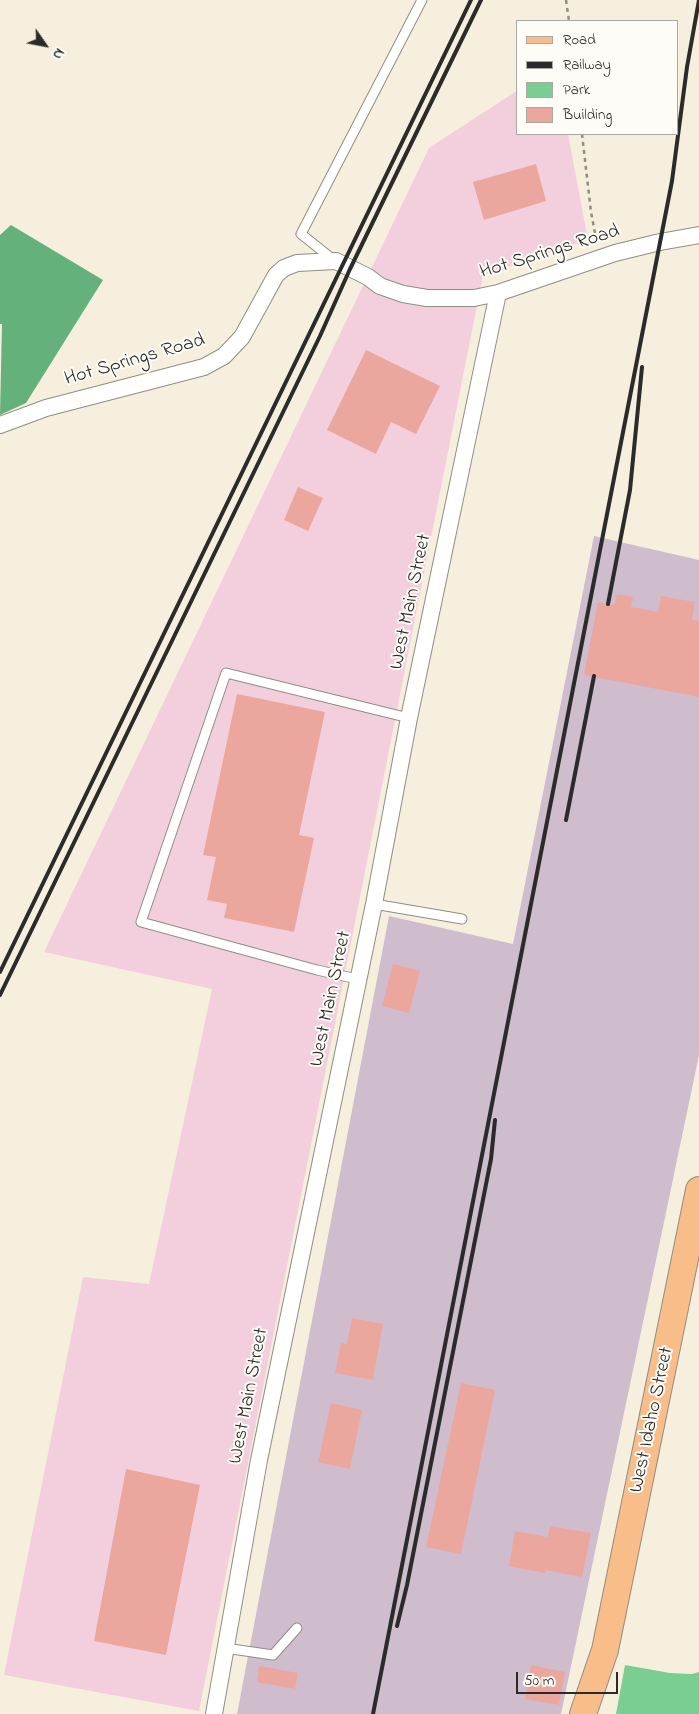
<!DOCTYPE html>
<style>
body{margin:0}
#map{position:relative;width:699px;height:1714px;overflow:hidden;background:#f6efdd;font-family:"Indie Flower",sans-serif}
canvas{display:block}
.legend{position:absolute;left:516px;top:20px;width:162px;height:115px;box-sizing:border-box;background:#fdfcf7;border:1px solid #a9a8a5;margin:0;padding:6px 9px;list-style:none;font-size:15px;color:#2b2b2b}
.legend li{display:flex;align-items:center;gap:10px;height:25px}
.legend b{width:25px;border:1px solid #a9a8a5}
.north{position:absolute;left:20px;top:20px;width:50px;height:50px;-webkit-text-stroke:4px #fdfcf7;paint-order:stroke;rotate:123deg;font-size:14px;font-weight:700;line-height:20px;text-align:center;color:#2b2b2b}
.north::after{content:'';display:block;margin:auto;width:18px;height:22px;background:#2b2b2b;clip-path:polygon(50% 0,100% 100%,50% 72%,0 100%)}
.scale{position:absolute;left:516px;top:1672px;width:102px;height:22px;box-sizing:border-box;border:2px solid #2b2b2b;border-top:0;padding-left:6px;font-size:15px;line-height:18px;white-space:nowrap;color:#2b2b2b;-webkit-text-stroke:4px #fdfcf7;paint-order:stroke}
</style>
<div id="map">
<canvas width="699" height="1714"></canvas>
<ul class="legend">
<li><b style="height:6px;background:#f8bd88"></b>Road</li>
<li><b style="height:6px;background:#2b2b2b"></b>Railway</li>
<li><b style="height:14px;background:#7bce91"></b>Park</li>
<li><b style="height:14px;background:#eba79e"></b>Building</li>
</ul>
<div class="north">N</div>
<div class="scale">50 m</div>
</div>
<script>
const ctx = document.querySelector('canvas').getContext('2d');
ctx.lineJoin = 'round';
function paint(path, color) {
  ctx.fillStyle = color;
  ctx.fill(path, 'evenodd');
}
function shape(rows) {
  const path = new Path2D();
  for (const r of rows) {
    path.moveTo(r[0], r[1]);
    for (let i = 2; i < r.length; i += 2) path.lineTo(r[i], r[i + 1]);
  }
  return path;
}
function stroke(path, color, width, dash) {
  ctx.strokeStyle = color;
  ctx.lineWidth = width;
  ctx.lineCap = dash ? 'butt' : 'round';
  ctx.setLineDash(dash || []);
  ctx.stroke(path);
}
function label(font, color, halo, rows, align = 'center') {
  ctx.font = font + ' "Indie Flower",sans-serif';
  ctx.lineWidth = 4;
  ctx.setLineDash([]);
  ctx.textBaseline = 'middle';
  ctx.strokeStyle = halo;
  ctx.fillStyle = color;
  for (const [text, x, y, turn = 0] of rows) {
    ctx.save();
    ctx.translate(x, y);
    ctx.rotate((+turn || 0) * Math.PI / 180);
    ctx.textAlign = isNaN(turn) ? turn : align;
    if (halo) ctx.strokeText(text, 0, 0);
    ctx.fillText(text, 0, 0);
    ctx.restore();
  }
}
paint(shape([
 [518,90,518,134,568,134,588,240,483,275,199,1711,4,1675,83,1277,149,1284,212,989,44,952,429,148]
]), '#f3cfde');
paint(shape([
 [594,536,699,560,699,1055,561,1714,237,1714,389,916,513,944]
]), '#cfbdce');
paint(shape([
 [625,1665,670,1673,692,1674,699,1672,699,1714,616,1714]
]), '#7bce91');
paint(shape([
 [11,225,103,280,26,403,0,415,2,324,0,324,0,235]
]), '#64b17b');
paint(shape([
 [536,164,546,201,484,220,473,182],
 [366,350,440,386,416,434,391,422,376,454,327,430],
 [298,487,323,498,308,531,284,520],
 [617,594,633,597,631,607,658,612,661,596,695,602,692,620,699,621,699,697,584,675,598,602,614,605],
 [237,694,325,712,299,835,314,838,294,932,224,918,227,904,207,900,216,857,203,855],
 [393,964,420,971,409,1013,382,1006],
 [352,1318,383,1324,373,1380,335,1373,341,1343,347,1344],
 [461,1383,495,1390,461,1554,426,1547],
 [331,1403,362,1410,350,1469,318,1462],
 [126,1469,200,1485,166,1655,94,1641],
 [550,1526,591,1533,582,1577,545,1570,545,1573,509,1566,515,1531,548,1537],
 [531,1665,565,1672,559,1705,525,1699],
 [259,1666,298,1673,295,1689,257,1682]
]), '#eba79e');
const lane = shape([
 [335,261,301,234,422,0],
 [374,904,462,919],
 [357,979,317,970,141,922,226,673,409,718],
 [225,1648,273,1655,297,1628]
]);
const street = shape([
 [0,425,46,408,204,367,224,356,242,337,276,275,284,268,297,263,336,261,368,277,380,286,403,294,427,298,474,298,498,293,615,253,660,242,699,235],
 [214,1714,259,1460,374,904,409,718,498,293]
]);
const primary = shape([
 [583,1714,605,1650,699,1190]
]);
stroke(lane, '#908d84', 11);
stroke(street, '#908d84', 18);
stroke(primary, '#908d84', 28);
stroke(shape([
 [566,0,569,21],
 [582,134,591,212,597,244]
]), '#908d84', 2.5, [4, 4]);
stroke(lane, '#fff', 9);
stroke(street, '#fff', 16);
stroke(primary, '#f8bd88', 26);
stroke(shape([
 [608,604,630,490,642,367],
 [566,820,594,676],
 [0,972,471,0],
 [0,995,320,336,350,269,481,0],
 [397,1626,407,1585,491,1159,495,1120],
 [373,1714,672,181,687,67,699,0]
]), '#2b2b2b', 4);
label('20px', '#2b2b2b', '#fdfcf7', [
 ["Hot Springs Road",550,253,-17],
 ["Hot Springs Road",135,361,-16],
 ["West Main Street",412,602,-78],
 ["West Main Street",332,999,-78],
 ["West Main Street",250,1396,-79],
 ["West Idaho Street",653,1420,-78]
]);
</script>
